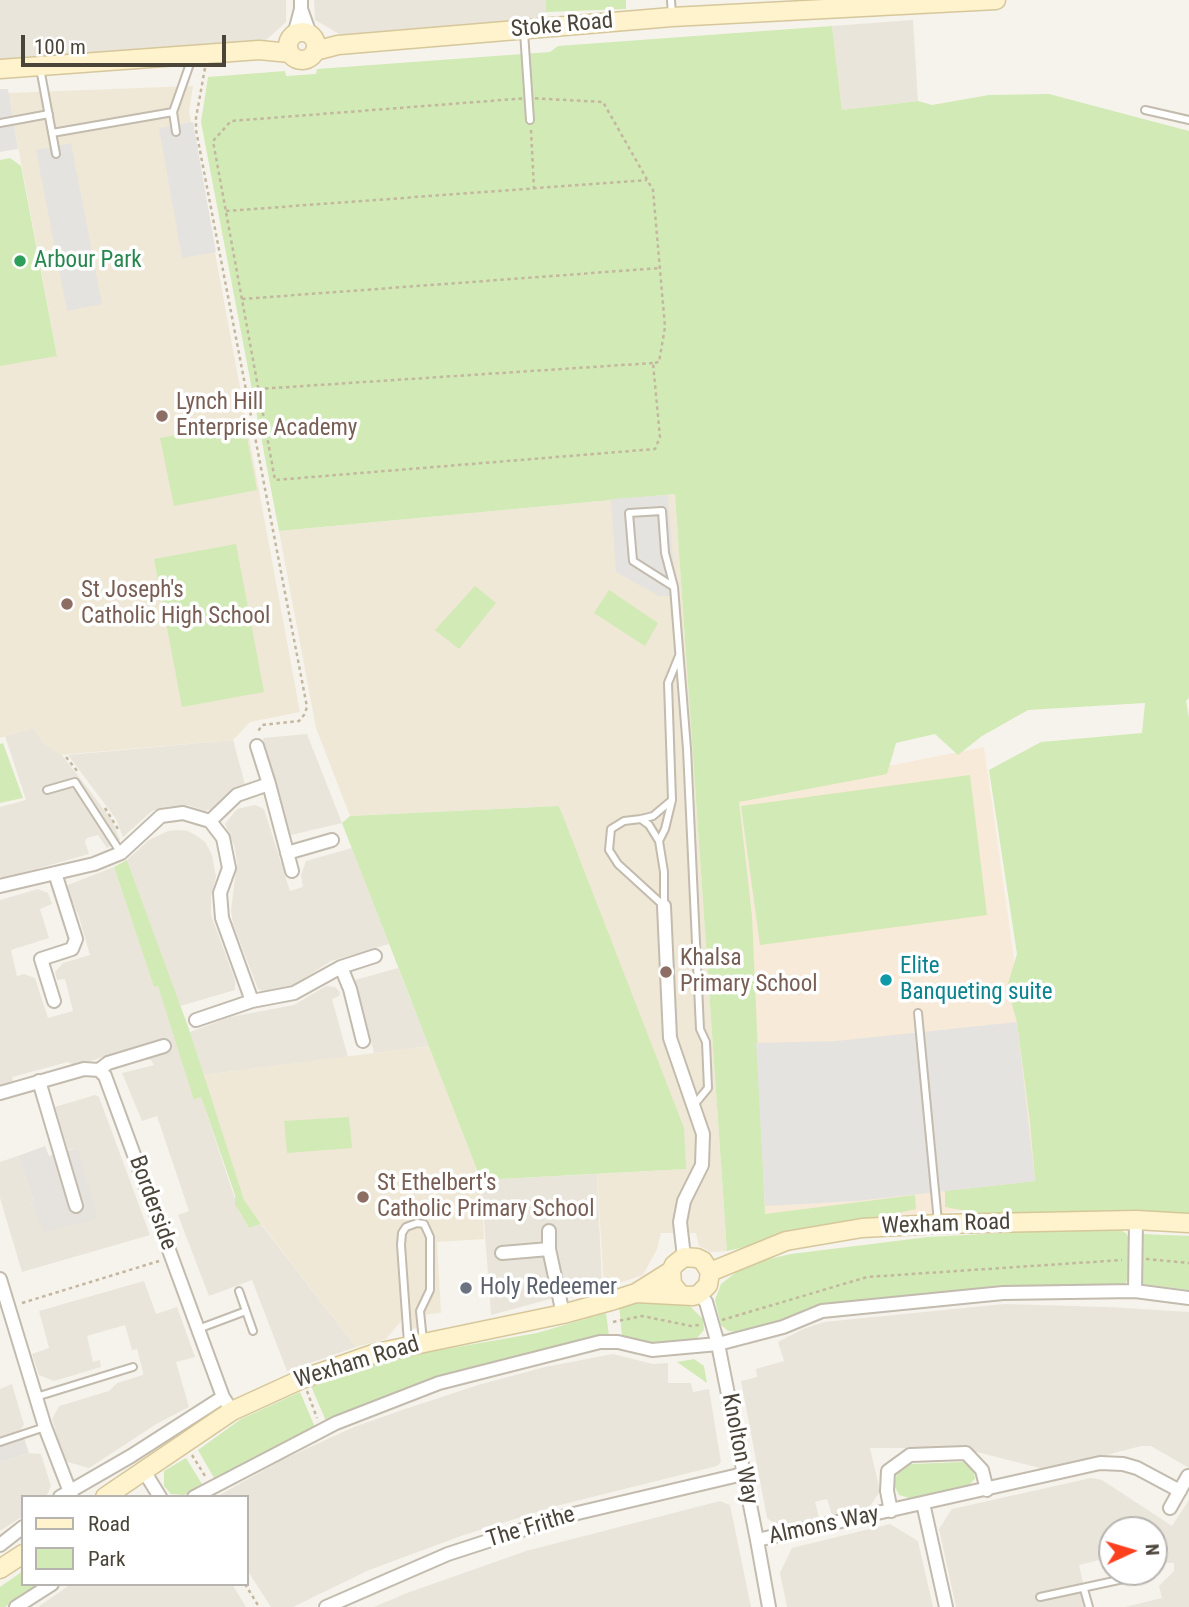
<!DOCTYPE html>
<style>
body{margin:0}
#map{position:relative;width:1189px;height:1607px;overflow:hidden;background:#f6f3ec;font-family:"Roboto Condensed",sans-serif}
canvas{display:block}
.legend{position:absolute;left:21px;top:1495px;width:228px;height:91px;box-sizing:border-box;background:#fff;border:2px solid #b7b4b0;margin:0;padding:9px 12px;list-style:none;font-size:21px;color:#4b4439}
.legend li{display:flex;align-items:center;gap:14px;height:35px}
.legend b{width:35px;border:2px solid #b7b4b0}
.north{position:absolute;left:1098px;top:1516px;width:70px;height:70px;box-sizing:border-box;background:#fff;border:2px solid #b7b4b0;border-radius:50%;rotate:86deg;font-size:19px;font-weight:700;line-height:28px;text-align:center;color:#4b4439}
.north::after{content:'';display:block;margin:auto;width:24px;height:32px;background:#fc3f1d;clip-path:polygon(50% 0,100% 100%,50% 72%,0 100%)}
.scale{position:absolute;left:21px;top:35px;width:205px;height:32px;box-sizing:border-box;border:4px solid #4b4439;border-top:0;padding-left:9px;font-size:21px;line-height:24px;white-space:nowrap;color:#4b4439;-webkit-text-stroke:5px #fff;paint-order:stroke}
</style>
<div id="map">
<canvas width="1189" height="1607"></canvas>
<ul class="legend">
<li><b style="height:9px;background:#fff3cd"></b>Road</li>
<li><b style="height:19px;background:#d2eab5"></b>Park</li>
</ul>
<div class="north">N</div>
<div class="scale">100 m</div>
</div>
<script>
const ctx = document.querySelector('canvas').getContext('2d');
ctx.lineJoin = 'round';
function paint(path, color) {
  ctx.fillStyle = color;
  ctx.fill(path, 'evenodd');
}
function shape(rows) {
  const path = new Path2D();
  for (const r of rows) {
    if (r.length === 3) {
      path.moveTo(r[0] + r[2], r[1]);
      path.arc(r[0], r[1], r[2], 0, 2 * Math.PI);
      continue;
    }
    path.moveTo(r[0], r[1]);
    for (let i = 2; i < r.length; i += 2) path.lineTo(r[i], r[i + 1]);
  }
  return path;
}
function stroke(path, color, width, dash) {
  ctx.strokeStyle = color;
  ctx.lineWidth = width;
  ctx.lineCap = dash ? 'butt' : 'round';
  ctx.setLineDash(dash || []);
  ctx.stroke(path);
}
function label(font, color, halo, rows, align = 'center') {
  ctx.font = font + ' "Roboto Condensed",sans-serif';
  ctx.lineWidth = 7;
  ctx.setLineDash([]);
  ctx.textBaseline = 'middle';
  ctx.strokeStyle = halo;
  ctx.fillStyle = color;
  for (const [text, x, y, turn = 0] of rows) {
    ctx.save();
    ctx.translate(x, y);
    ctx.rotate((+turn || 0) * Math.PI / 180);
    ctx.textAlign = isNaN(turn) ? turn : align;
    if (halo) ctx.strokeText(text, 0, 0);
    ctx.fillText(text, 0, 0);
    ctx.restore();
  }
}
paint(shape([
 [0,0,286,0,286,22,264,42,0,60],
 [314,0,546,0,546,21,341,35,315,20],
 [913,20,918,101,842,110,832,26],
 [34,728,44,743,62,755,112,820,120,840,107,848,98,835,87,838,85,842,89,854,4,878,0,877,0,807,26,800,5,736],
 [307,734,342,823,291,835,270,772,263,738],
 [233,740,246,788,229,794,211,809,205,811,188,805,163,807,152,811,123,837,116,819,68,755],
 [255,805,264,809,290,891,303,887,301,875,306,861,352,848,389,944,331,961,294,985,283,990,263,991,258,989,233,924,231,910,237,863,235,848,225,824,237,809],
 [178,830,188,831,197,836,205,842,212,855,216,877,211,896,211,915,235,980,235,990,180,1006,127,860,149,840,168,831],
 [114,867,154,986,158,985,195,1100,201,1097,239,1211,249,1228,261,1224,356,1347,287,1371,252,1280,209,1296,178,1215,189,1211,157,1116,142,1121,122,1073,154,1065,151,1060,140,1059,121,1066,114,1057,115,1053,75,1066,68,1062,12,1077,13,1082,0,1087,0,900,38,889,48,893,52,904,40,909,49,938,11,950,17,976,24,974,35,978,48,1018,73,1011,65,979,57,980,55,972,63,963,90,955,79,917,67,890,68,885],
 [398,968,429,1046,374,1053,355,980],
 [326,986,335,987,340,992,339,996,332,999,348,1057,203,1075,190,1032,230,1017,294,1005],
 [95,1095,99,1097,150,1235,22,1272,0,1198,0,1162,18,1156,34,1200,30,1202,41,1223,76,1148,68,1150,55,1107],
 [597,1174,602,1285,491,1315,481,1180],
 [144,1281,156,1314,177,1307,195,1357,176,1362,189,1407,158,1423,89,1468,64,1461,52,1419,59,1406,109,1391,117,1383,143,1375,143,1372,137,1349,132,1350,125,1325,87,1336,93,1362,100,1360,101,1367,54,1381,39,1375,32,1354,49,1348,39,1311],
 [1004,1304,1108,1307,1189,1312,1189,1468,1151,1446,1141,1446,1048,1470,961,1448,870,1448,880,1491,869,1508,832,1515,827,1499,815,1502,819,1518,780,1528,767,1518,741,1381,757,1377,756,1369,784,1361,778,1342,803,1329,824,1322],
 [613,1354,653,1364,668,1363,668,1383,691,1383,693,1392,709,1389,721,1462,717,1466,556,1506,461,1536,369,1570,293,1607,271,1607,247,1570,247,1497,216,1497,282,1460,354,1427,405,1409,478,1385,545,1367],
 [12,1384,24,1425,21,1429,0,1435,0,1389],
 [29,1453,41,1454,51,1486,46,1497,23,1497,23,1516,0,1531,0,1462],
 [1091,1478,1102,1480,1172,1526,1189,1500,1189,1607,1125,1607,1162,1598,1159,1586,1174,1571,1174,1563,1154,1563,1154,1530,1112,1530,1112,1568,1110,1568,1107,1558,1079,1565,1085,1592,1081,1593,1083,1607,956,1607,939,1529,952,1509],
 [720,1501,730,1505,751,1607,374,1607,407,1593,526,1551],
 [890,1524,918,1541,933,1607,787,1607,780,1573,792,1548],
 [71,1584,232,1584,246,1607,38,1607]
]), '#eae5da');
paint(shape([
 [984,747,1048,1200,741,1237,726,798]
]), '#f7ead8');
paint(shape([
 [45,1146,49,1156,77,1148,98,1218,44,1232,30,1201,34,1200,18,1156],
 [21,1429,29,1453,0,1462,0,1435]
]), '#e6e2dd');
paint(shape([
 [193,86,189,112,300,712,250,722,233,740,60,755,44,743,34,728,0,738,0,366,57,355,8,93],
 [675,494,727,1251,711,1252,699,1246,696,1233,661,1233,657,1249,643,1275,604,1288,597,1174,685,1169,559,806,350,816,316,728,279,531],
 [429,1046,481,1180,484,1239,437,1242,441,1313,419,1315,417,1321,422,1327,401,1331,402,1320,386,1339,356,1347,244,1201,203,1075]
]), '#efe8d6');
paint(shape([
 [546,0,626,0,626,9,546,12],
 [832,26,842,110,918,101,932,105,989,95,1049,94,1189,131,1189,698,1186,701,1189,718,1189,1218,984,1214,945,1207,945,1191,1035,1181,1030,1122,1017,1022,1007,987,1017,954,989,770,1041,742,1142,733,1145,703,1028,710,982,736,958,755,935,734,896,743,887,774,739,802,752,916,765,1214,915,1195,916,1209,727,1251,675,494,279,531,201,122,208,77,285,71,286,76,316,74,317,69,550,52,558,46],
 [10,158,21,166,57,356,0,366,0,160],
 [244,422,257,490,174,506,160,438],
 [236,544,264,692,182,707,154,559],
 [475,586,496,603,459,649,435,630],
 [609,590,658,623,645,646,594,613],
 [3,743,23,798,0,803,0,744],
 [970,775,987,915,760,945,741,806],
 [559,806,684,1128,686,1169,481,1180,342,823,350,816],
 [127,860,190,1032,244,1200,261,1224,249,1228,235,1204,235,1195,201,1097,194,1100,158,986,154,987,114,867],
 [349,1117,352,1148,287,1153,284,1121],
 [1114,1227,1126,1233,1132,1245,1130,1277,1124,1285,1007,1287,821,1304,776,1322,740,1332,728,1331,721,1325,715,1300,721,1284,747,1264,791,1254,928,1237],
 [1142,1234,1189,1236,1189,1290,1143,1284],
 [641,1300,667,1300,690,1306,703,1319,704,1330,695,1340,671,1344,651,1343,622,1336,619,1305],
 [606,1313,609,1336,475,1367,385,1396,326,1421,311,1386,377,1361,537,1333],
 [694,1359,704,1366,707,1383,677,1362],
 [300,1392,315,1427,214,1478,198,1450,241,1419],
 [186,1458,202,1484,184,1495,171,1494,164,1486,164,1471],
 [965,1462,973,1468,975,1479,967,1487,913,1499,899,1495,894,1485,897,1474,911,1464],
 [23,1571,23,1584,39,1584,5,1607,0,1607,0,1587]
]), '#d2eab5');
paint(shape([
 [0,89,8,89,18,149,0,152],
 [193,122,216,252,182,258,159,128],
 [71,143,102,304,67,311,36,150],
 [668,495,676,596,659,596,616,572,611,499],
 [1017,1022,1035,1181,857,1201,765,1206,756,1043,836,1041]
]), '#e5e3e0');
const lane = shape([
 [671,0,672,15],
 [524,32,530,120],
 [40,68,56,154],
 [1145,110,1189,120],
 [173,112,176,132],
 [0,123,49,114],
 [52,133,173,112,192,58],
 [674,587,633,561,629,513,662,511,665,553,674,587,687,749,700,1029,706,1042,708,1088,694,1105],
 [47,790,75,782,121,853],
 [641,819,649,825,659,841,664,872,664,906,618,864,609,850,611,829,624,821,641,819],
 [641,819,653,816,672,800],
 [659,841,665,829,672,800,668,683,679,656],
 [918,1013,938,1222],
 [239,1291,253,1331],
 [198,1329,246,1311],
 [408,1343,401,1245,402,1233,406,1227,417,1223,424,1224,430,1237,430,1290,420,1311,423,1341],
 [36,1397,133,1367],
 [0,1442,45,1427],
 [1084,1589,1089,1607],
 [1040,1597,1142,1575]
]);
const street = shape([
 [301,0,301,9,310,34],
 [294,35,301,9],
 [257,746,269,784,292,871],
 [210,821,237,795,269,784],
 [287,853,332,840],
 [0,886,94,864,121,853,161,816,183,813,210,821,223,838,229,868,220,893,222,918,252,1001],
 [664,906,670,1038,703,1134,702,1165,684,1201,680,1222,684,1257],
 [341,967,350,989,363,1041],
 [54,1001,41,959,72,949,76,939,55,873],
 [196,1020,252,1001,294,993,341,967,375,956],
 [99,1070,108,1063,164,1046],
 [39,1081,76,1206],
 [0,1093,84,1069,99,1070,105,1076,223,1397,232,1411],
 [549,1249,549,1231],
 [502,1253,549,1249,563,1314],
 [0,1279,45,1427,72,1497],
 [1135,1291,1136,1220],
 [699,1294,706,1302,718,1344,757,1540,769,1607],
 [144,1471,160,1497],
 [60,1497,131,1456,223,1397],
 [194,1497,336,1423,439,1383,600,1342,618,1342,652,1350,718,1344,783,1327,822,1311,1003,1293,1135,1291,1189,1298],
 [923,1503,946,1607],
 [1170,1508,1188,1476],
 [891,1511,887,1491,888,1471,910,1455,966,1453,982,1470,987,1490],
 [757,1540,1100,1463,1123,1464,1137,1468,1180,1491],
 [0,1545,23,1527],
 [16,1607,52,1584],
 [326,1607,448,1554,565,1516,743,1474]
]);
const secondary = shape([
 [302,46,14],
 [315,51,338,45,672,17,996,0],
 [0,69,259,50,290,53],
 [710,1272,786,1241,862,1228,938,1224,1136,1220,1189,1223],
 [636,1293,693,1296,699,1294,708,1285,710,1272,703,1261,697,1258,684,1257,674,1265,671,1271,672,1284,680,1294],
 [105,1497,232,1411,302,1379,376,1353,563,1314,614,1300,636,1293,671,1271],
 [0,1569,23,1554]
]);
stroke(lane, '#c2bbae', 10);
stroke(street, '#c2bbae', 16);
stroke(secondary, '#d6c79b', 21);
stroke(shape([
 [205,68,196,118,196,130,307,707,304,715,299,721,262,725,257,733],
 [528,98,603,102,653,190,665,327,659,362,653,363,660,437,655,449,275,480,213,141,231,121,528,98],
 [531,130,534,189],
 [226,211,647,180],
 [242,299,660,268],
 [258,389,653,363],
 [66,757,78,772],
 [105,808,118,829],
 [1146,1259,1189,1263],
 [22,1303,159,1261],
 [722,1320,867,1277,1122,1260],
 [613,1322,642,1316,691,1326,699,1325],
 [307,1391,317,1418],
 [192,1455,205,1476],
 [245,1584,259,1607]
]), '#c4b79f', 2.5, [3.5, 3.5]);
stroke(lane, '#fff', 6);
stroke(street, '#fff', 12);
stroke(secondary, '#fff3cd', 18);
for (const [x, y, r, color] of [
 [20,261,7,"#2e9e5b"],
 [162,416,7,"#8d6e63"],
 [67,604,7,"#8d6e63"],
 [666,972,7,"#8d6e63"],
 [886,980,7,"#0f9aa8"],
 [363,1197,7,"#8d6e63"],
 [466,1288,7,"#6b7280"]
]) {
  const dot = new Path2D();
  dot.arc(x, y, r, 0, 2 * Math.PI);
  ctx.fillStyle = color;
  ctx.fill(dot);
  stroke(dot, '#fff', 2.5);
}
label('23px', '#4b4439', '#fff', [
 ["Stoke Road",562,26,-5],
 ["Borderside",152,1203,70],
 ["Wexham Road",946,1225,-2],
 ["Wexham Road",357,1363,-17],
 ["Knolton Way",739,1449,79],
 ["Almons Way",824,1526,-12],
 ["The Frithe",531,1528,-17]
]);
label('23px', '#27864d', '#fff', [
 ["Arbour Park",34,261]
], 'left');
label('23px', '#785e54', '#fff', [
 ["Lynch Hill",176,403],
 ["Enterprise Academy",176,429],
 ["St Joseph's",81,591],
 ["Catholic High School",81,617],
 ["Khalsa",680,959],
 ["Primary School",680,985],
 ["St Ethelbert's",377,1184],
 ["Catholic Primary School",377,1210]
], 'left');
label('23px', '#0d838f', '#fff', [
 ["Elite",900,967],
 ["Banqueting suite",900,993]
], 'left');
label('23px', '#5b616d', '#fff', [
 ["Holy Redeemer",480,1288]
], 'left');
</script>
